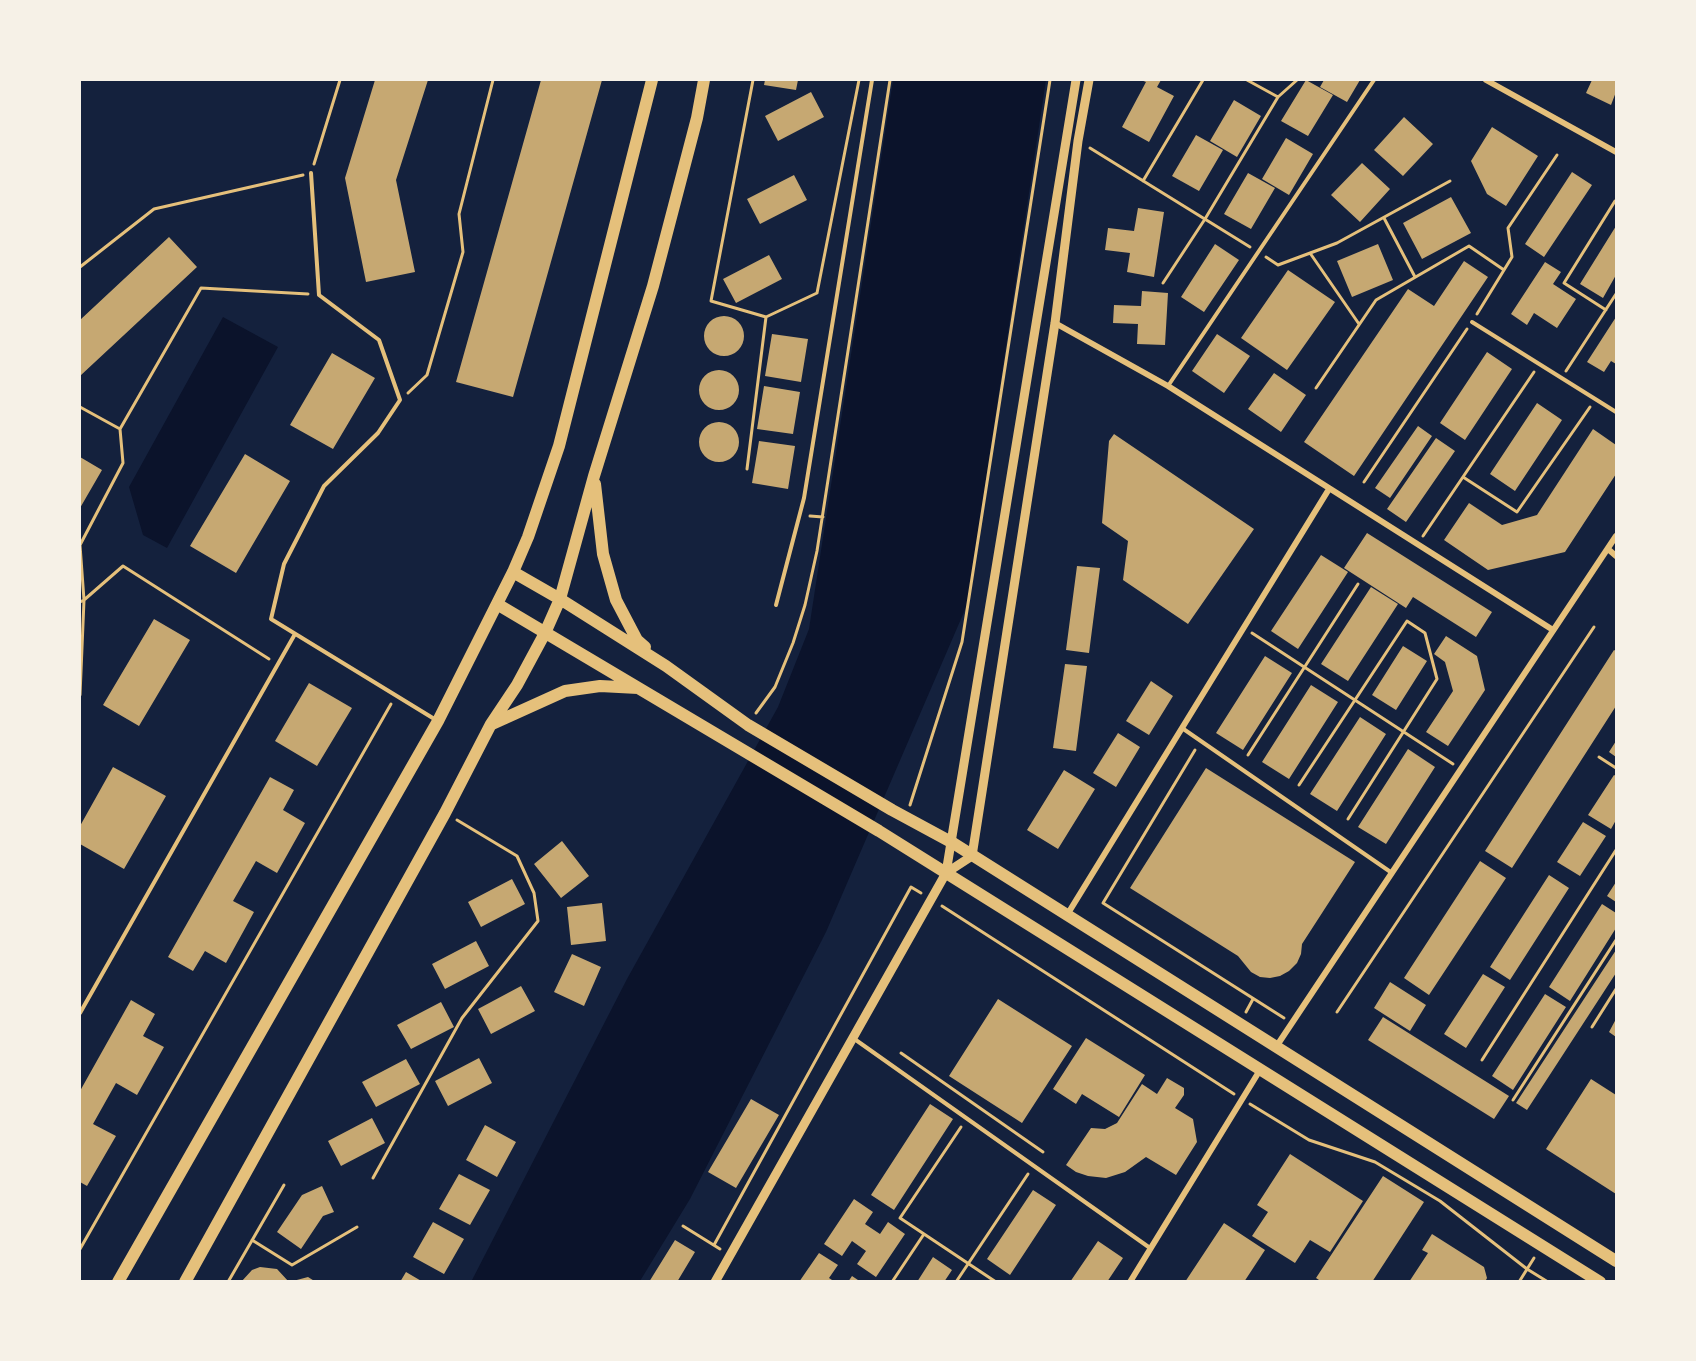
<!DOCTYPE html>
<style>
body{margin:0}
#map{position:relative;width:1696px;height:1361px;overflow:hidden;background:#14213d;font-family:"DM Sans",sans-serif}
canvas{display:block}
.frame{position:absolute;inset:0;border:81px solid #f6f1e7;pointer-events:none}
</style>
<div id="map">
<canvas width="1696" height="1361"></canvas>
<div class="frame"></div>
</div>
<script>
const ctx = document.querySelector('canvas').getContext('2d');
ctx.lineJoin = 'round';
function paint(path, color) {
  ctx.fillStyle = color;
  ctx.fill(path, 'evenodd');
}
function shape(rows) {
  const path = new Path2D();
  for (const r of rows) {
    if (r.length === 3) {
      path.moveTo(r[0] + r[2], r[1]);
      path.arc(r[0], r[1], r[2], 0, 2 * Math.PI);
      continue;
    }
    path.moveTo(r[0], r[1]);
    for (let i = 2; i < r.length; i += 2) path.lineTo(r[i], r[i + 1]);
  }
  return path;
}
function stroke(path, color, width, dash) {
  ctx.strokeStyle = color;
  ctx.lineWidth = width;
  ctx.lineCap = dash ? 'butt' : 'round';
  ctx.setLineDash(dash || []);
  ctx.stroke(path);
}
paint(shape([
 [893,80,1046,80,967,605,826,932,690,1199,640,1281,471,1282,627,979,778,707,809,629],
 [223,317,278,347,167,548,143,535,129,487]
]), '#0b132b');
paint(shape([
 [375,80,428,80,396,180,415,272,366,282,345,178],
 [541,80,602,80,513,397,456,382],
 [765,80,798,80,796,90,764,85],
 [1141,80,1161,80,1157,87,1174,96,1149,142,1122,127,1146,82],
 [1306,80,1333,95,1308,136,1281,121],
 [1324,80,1360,80,1347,102,1320,87],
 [1592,80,1616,80,1616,92,1611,105,1586,93],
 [811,92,824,117,778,141,765,116],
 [1234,100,1261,116,1237,157,1210,141],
 [1404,117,1433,144,1403,176,1374,150],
 [1492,127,1538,156,1506,206,1487,194,1471,161],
 [1196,135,1223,150,1199,191,1172,176],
 [1286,138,1313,154,1289,195,1262,179],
 [1362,163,1390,189,1360,222,1331,195],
 [1572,172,1592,185,1544,257,1525,244],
 [1248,173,1275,188,1251,229,1224,214],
 [794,175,807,200,760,224,747,199],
 [1451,197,1471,233,1422,259,1403,223],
 [1138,208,1164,212,1154,277,1127,272,1130,253,1105,250,1108,228,1134,231],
 [1616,226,1616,275,1603,298,1580,284],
 [169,237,197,267,80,376,80,320],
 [1215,244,1239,260,1204,312,1181,297],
 [1378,244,1393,280,1352,297,1337,261],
 [769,255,782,279,736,303,723,279],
 [1464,261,1488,277,1354,476,1304,442,1408,289,1434,306],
 [1545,262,1561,272,1553,284,1576,299,1557,328,1534,313,1527,325,1511,314],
 [1288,270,1335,302,1287,370,1241,338],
 [1142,291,1168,293,1165,345,1137,344,1138,324,1113,323,1114,305,1141,306],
 [724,336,20],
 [1616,317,1616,364,1611,361,1604,372,1587,362],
 [772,334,808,339,801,382,765,376],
 [1217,334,1250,356,1224,393,1192,371],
 [1487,352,1512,369,1465,440,1440,423],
 [332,353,375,378,333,449,290,425],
 [719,390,20],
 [1274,373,1306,395,1281,432,1248,409],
 [764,386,800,392,793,434,757,429],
 [1537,403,1562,420,1515,491,1490,474],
 [719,442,20],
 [1418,426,1432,436,1390,498,1375,488],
 [1593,429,1616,445,1616,474,1565,552,1488,570,1444,540,1469,503,1502,525,1537,515],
 [1114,434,1254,529,1188,624,1123,580,1128,541,1102,523,1109,441],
 [1436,438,1455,451,1406,522,1387,509],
 [759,441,795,446,788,489,752,483],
 [245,454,290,481,236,573,190,546],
 [80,457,102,470,80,508],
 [1367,533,1492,612,1476,637,1413,597,1406,608,1344,568],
 [1321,555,1348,572,1298,649,1271,631],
 [1077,566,1100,568,1089,653,1066,650],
 [1371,587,1398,604,1348,681,1321,664],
 [154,619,190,640,139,726,103,705],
 [1446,636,1477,656,1485,690,1448,746,1426,732,1453,691,1445,662,1434,654],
 [1403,646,1427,661,1396,710,1372,695],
 [1614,650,1616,651,1616,706,1512,868,1485,851],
 [1265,656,1292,673,1243,750,1216,733],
 [1065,664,1087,666,1076,751,1053,748],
 [1151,681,1173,696,1149,735,1126,721],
 [309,683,352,708,317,766,275,741],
 [1311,685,1338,702,1289,779,1262,762],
 [1360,717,1386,734,1337,811,1310,794],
 [1118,733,1140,747,1116,787,1093,773],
 [1616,741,1616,757,1609,752],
 [1408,749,1435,767,1386,844,1358,827],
 [113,767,166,796,124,869,80,844,80,826],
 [1206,768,1355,862,1302,944,1301,954,1297,963,1289,971,1280,976,1270,978,1260,977,1251,972,1238,956,1130,888],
 [1064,770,1095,789,1058,849,1027,830],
 [1614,775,1616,776,1616,820,1611,829,1588,815],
 [270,777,294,790,283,810,305,823,277,873,256,861,233,901,254,912,226,963,205,951,193,971,168,957],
 [1583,822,1606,836,1580,876,1557,862],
 [562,841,589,876,561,898,534,864],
 [1480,861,1506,878,1429,995,1404,978],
 [1549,875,1569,888,1510,980,1490,967],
 [512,879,525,904,481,927,468,902],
 [1616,882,1616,902,1607,896],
 [602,903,606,941,571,945,567,907],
 [1602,904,1616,913,1616,928,1570,1001,1549,987],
 [476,941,489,966,445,989,432,964],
 [1616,950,1616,973,1527,1110,1516,1103],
 [572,954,601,967,584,1006,554,992],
 [1483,974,1505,987,1466,1048,1444,1034],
 [1390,982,1426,1005,1410,1031,1374,1008],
 [521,986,535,1011,491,1034,478,1009],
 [1545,994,1566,1007,1513,1090,1492,1076],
 [998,999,1072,1046,1022,1123,949,1076],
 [131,1000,155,1014,143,1036,164,1047,137,1095,116,1083,93,1124,116,1136,87,1186,80,1182,80,1091],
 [441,1002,454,1027,411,1049,397,1025],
 [1383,1017,1509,1096,1494,1119,1368,1040],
 [1616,1019,1616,1037,1609,1032],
 [1086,1038,1145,1075,1119,1117,1082,1094,1076,1104,1053,1089],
 [479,1058,492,1083,448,1106,435,1081],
 [406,1059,420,1084,376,1107,362,1082],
 [1167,1078,1184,1088,1184,1095,1175,1108,1193,1119,1197,1142,1176,1175,1146,1157,1125,1172,1106,1178,1088,1176,1076,1172,1066,1165,1091,1128,1105,1129,1117,1123,1142,1084,1157,1094],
 [1591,1079,1616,1095,1616,1194,1546,1149],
 [751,1099,779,1115,736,1188,708,1172],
 [930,1104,953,1119,894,1210,871,1195],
 [372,1118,385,1143,341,1166,328,1141],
 [485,1125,516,1142,497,1177,466,1160],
 [1290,1154,1363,1201,1330,1252,1310,1240,1295,1263,1252,1236,1268,1212,1257,1205],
 [459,1174,490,1190,470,1225,439,1209],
 [1383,1176,1424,1202,1372,1282,1322,1282,1316,1278],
 [322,1186,334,1212,323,1216,301,1249,277,1232,302,1195],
 [1033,1190,1056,1205,1010,1275,987,1259],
 [854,1199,873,1212,865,1224,880,1234,888,1222,905,1234,876,1277,857,1264,866,1251,852,1241,842,1256,824,1244],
 [433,1222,464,1239,444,1274,413,1257],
 [1224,1223,1265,1250,1244,1282,1185,1282],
 [1432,1234,1484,1267,1487,1278,1485,1282,1409,1282,1428,1253,1422,1250],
 [675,1240,695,1252,677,1282,649,1282],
 [1098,1241,1123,1258,1107,1282,1070,1282],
 [819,1253,838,1265,829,1278,835,1282,799,1282],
 [933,1257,952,1270,944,1282,917,1282],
 [260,1267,277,1269,289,1282,241,1282,252,1270],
 [406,1272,423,1282,400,1282],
 [852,1276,861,1282,848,1282],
 [308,1277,316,1282,293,1282,293,1281]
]), '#c6a872');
stroke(shape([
 [753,80,711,301,766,317],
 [1278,97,1297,80],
 [1090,148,1250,247],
 [314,164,340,80],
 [1143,181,1203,80],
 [1384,218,1415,277],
 [1310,253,1359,324],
 [1266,257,1278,265,1337,243,1450,181],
 [80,267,154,209,303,175],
 [1163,283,1205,219,1278,97,1247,80],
 [1606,310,1564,283,1615,201],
 [1477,314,1512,257,1508,228,1557,155],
 [1566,371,1616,294],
 [1316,388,1376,300,1469,246,1504,270],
 [408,393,427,375,463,252,459,214,493,80],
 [80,407,120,429,201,288,308,294],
 [747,469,766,317,817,293,859,80],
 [1463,477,1517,512,1590,407],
 [1364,482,1467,329],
 [810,516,823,517],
 [1423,536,1534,372],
 [80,602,84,600,80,545,123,463,120,429],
 [1252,633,1453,764],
 [80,695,84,600,123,566,269,659],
 [756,713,775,687,793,643,805,605,817,551,890,80],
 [1195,750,1103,903,1284,1018],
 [1248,755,1358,584],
 [1599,757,1616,768],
 [1299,785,1407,621,1425,633,1437,679,1348,819],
 [910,805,962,642,1050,80],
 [942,906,1234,1094],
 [1246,1012,1253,999],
 [1337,1012,1594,627],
 [1592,1027,1616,989],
 [901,1053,1043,1152],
 [1482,1060,1616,850],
 [1513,1100,1616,940],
 [1250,1104,1309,1140,1375,1162,1440,1201,1527,1269,1548,1282],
 [373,1178,462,1018,538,921,534,893,517,856,457,820],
 [683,1226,720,1249],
 [924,1234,996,1282],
 [252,1240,292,1265,357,1227],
 [714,1245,911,887,921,893],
 [80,1249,391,704],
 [228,1282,284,1185],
 [892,1282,924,1234,900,1218,961,1127],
 [956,1282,1028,1174],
 [1519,1282,1534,1258]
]), '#e5c07b', 3);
stroke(shape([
 [311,173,319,295,379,340,400,400,378,433,324,486,284,564,271,619,436,720],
 [1472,322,1616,412],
 [1168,386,1374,80],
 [776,605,804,498,872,80],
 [1182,728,1392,873],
 [80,1013,295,634],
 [853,1038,1150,1248]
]), '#e5c07b', 4);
stroke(shape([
 [1486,80,1616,152],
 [1055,323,1168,386,1553,630],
 [1608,549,1616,556],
 [1067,915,1329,489],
 [1276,1047,1616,536],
 [1130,1282,1260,1070]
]), '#e5c07b', 6);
stroke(shape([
 [946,873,972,856,1055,323,1078,141,1089,80],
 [715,1282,946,873,1076,80]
]), '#e5c07b', 9);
stroke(shape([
 [595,484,603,554,616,600,637,640,645,647],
 [513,572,560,599,666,666,748,725,892,810,953,843,1616,1261],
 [497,604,879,831,1600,1282],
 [492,724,565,691,600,686,638,688],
 [118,1282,438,721,513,572,528,537,559,446,652,80],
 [185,1282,445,813,491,724,517,685,545,633,560,599,594,476,653,286,697,118,704,80]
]), '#e5c07b', 12);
</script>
